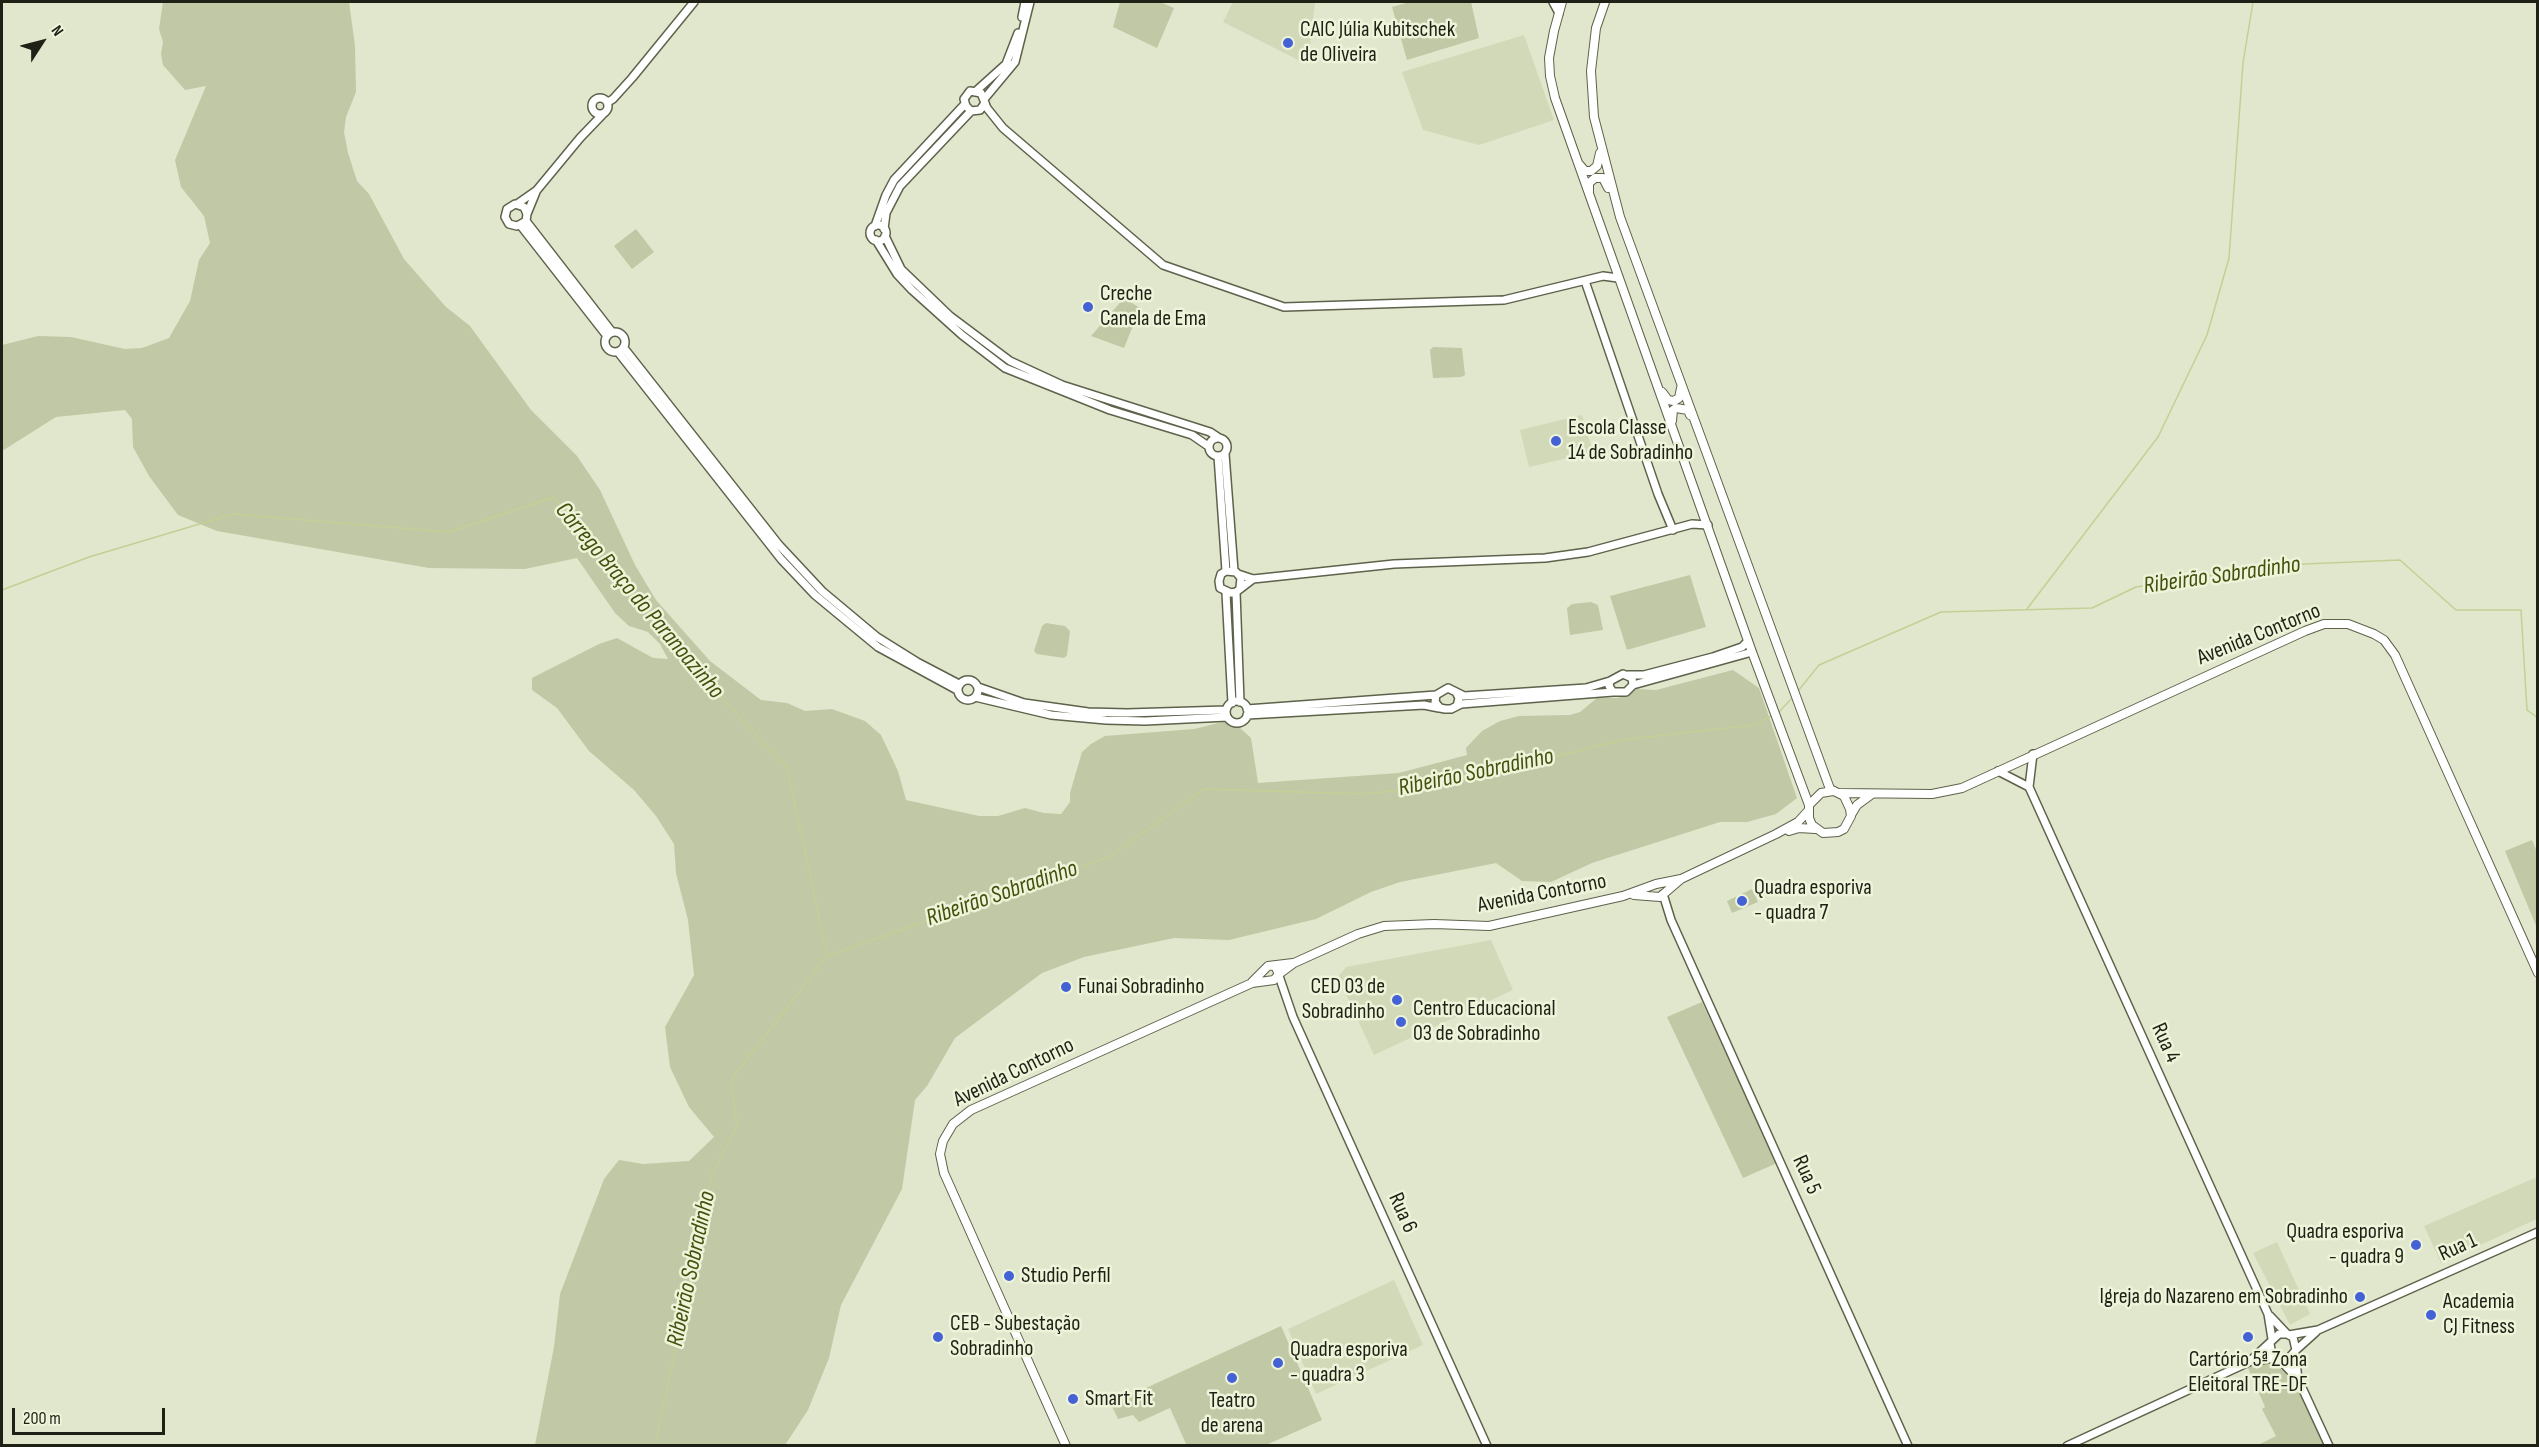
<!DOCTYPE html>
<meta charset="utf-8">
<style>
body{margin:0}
#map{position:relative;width:2539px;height:1447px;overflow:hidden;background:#e0e7cc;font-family:"Sofia Sans Condensed",sans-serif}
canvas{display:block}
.frame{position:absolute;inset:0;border:3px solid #1f2117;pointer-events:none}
.north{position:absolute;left:12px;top:12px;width:60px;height:60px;-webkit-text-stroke:4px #edf4d9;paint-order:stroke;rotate:54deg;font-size:16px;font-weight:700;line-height:24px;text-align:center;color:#1f2117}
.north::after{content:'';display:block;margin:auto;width:21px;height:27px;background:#1f2117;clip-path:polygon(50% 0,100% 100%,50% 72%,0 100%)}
.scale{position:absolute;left:12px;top:1408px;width:153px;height:27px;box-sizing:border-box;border:3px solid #1f2117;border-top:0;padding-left:8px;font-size:18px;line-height:21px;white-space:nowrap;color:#1f2117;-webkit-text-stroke:4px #edf4d9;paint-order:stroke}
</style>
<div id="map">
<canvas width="2539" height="1447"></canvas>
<div class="frame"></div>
<div class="north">N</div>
<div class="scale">200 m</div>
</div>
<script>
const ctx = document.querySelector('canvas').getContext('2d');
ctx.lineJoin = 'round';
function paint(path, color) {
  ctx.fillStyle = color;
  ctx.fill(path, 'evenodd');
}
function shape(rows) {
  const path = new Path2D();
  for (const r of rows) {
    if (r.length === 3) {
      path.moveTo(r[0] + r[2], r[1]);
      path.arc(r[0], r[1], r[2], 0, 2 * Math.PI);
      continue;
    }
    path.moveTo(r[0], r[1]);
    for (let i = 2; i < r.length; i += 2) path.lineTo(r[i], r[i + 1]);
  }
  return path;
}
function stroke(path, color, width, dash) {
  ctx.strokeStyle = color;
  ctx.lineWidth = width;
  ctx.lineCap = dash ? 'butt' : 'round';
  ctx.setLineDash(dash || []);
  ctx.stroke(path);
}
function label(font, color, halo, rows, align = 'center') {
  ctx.font = font + ' "Sofia Sans Condensed",sans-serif';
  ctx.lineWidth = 5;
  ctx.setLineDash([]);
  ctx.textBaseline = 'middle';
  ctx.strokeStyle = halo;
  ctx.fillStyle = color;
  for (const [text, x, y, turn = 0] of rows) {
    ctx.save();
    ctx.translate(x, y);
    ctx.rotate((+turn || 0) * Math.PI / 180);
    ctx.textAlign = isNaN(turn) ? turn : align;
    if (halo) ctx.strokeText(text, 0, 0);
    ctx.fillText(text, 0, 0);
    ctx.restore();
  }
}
paint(shape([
 [1233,2,1315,2,1308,65,1223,22],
 [1524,35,1554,120,1479,145,1423,130,1402,72],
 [1582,415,1593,452,1529,467,1520,430],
 [1491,940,1513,990,1374,1055,1338,977,1346,967],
 [2537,1177,2537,1219,2441,1263,2424,1226],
 [2277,1242,2310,1314,2290,1325,2253,1253],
 [1394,1280,1423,1345,1316,1394,1288,1329]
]), '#d2d9b8');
paint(shape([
 [163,2,349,2,355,46,356,92,346,117,344,132,348,153,357,181,369,194,404,259,446,307,470,326,531,410,577,456,600,490,635,565,656,600,710,661,761,700,787,703,805,711,832,709,865,721,881,735,898,771,906,800,979,816,998,816,1025,808,1044,813,1061,814,1070,802,1070,793,1082,752,1091,744,1105,736,1194,729,1223,722,1239,727,1251,738,1258,783,1399,773,1467,755,1466,748,1482,731,1500,721,1519,716,1570,715,1580,712,1597,698,1618,698,1637,689,1656,690,1733,670,1759,688,1797,798,1776,814,1747,822,1720,822,1592,863,1551,882,1522,881,1496,863,1400,882,1371,892,1316,919,1229,940,1174,938,1084,957,1042,973,955,1038,927,1086,915,1100,902,1189,841,1305,829,1358,808,1410,785,1445,535,1445,554,1347,560,1294,604,1179,619,1160,643,1164,689,1161,714,1137,689,1107,670,1067,665,1027,694,975,688,920,676,873,674,844,656,816,634,790,589,751,557,708,532,690,532,678,599,644,617,638,653,658,668,659,660,644,648,632,629,626,615,613,577,558,525,569,429,568,217,531,178,515,149,476,133,447,132,419,125,410,56,417,2,451,2,345,38,336,71,337,125,349,142,348,169,338,190,301,199,260,210,243,204,216,181,187,175,160,206,86,185,90,163,65,161,54,163,42,159,29],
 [1120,2,1160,2,1174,8,1157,48,1113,27],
 [1410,2,1471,2,1479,38,1407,60,1392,7],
 [636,229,654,252,632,269,614,246],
 [1124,298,1140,308,1124,348,1091,336],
 [1433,347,1462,348,1465,375,1461,377,1433,378,1430,350],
 [1690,575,1706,627,1627,650,1610,596],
 [1591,602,1598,605,1603,630,1570,635,1567,608,1572,604],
 [1046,623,1065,626,1070,631,1067,655,1064,658,1037,654,1034,651,1042,626],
 [2532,840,2537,852,2537,928,2505,851],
 [1752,889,1758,902,1732,913,1727,901],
 [1702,1002,1777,1163,1743,1178,1667,1017],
 [1281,1326,1322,1420,1266,1445,1187,1446,1170,1408,1139,1422,1133,1415,1118,1419,1111,1404],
 [2267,1360,2278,1361,2296,1377,2326,1445,2258,1445,2276,1436,2262,1409,2265,1407,2248,1368]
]), '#c0c8a5');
stroke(shape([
 [2,590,89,557,233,514,449,532,554,497,709,685,787,767,827,955],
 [2027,609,2158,437,2207,335,2229,258,2243,63,2253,2],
 [1798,691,1819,665,1941,612,2092,608,2136,587,2280,565,2400,560,2456,610,2521,610,2527,710,2538,718],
 [1778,713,1793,697],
 [655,1446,712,1174,737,1125,731,1080,827,956,1109,857,1204,789,1364,794,1440,786,1621,740,1753,725,1773,715]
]), '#c2d095', 1.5);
const tertiary = shape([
 [1553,2,1559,13],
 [1022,17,1025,2],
 [976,91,1006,64,1018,33],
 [600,106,8],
 [985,98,1015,62,1030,2],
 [608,102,613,99,632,78,694,2],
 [985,103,980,110,971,111,966,106,964,99,970,91,981,93,987,108,1003,128,1163,265,1284,307,1504,300,1603,276,1618,278],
 [517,204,537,190,580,138,603,114],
 [527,214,536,192],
 [526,221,517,226,509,224,505,217,507,209,515,204,524,207,527,214,526,221,612,332],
 [878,233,8],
 [521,226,607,336],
 [875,226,886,195,894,180,965,104],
 [884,229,886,213,900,186,971,111],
 [885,236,901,269,950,316,1010,361,1062,385,1210,432,1219,438],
 [876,240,897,274,912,290,962,335,1005,368,1110,410,1192,435,1208,446],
 [1585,281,1658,494,1673,530],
 [615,342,10],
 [624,348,779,545,822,591,877,637,917,662,959,684],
 [618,352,781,559,815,595,878,647,957,690],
 [1218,447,9],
 [1225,454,1234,571],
 [1218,456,1226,571],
 [1238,574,1253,579,1394,564,1545,558,1588,552,1692,524,1708,525],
 [1240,587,1241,578,1236,572,1226,571,1221,574,1219,581,1220,588,1231,593,1236,592,1253,579],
 [1236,592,1240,702],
 [1226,593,1232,703],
 [1628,675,1644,675,1713,657,1742,647,1748,641],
 [968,690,10],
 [1633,685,1752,652],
 [978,687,1024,703,1088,712,1127,713,1226,710],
 [1456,692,1464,696,1586,688,1610,681,1623,674,1632,678,1633,685,1626,692,1613,692,1609,686,1610,681],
 [975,697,1051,715,1106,720,1145,721,1227,717],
 [1237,712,11],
 [1457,706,1459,698,1456,692,1448,688,1436,695,1435,702,1440,708,1445,709,1451,709,1461,704,1613,692],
 [1247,709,1436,695],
 [1247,715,1424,705,1439,708],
 [2033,754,2029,787,2268,1314,2272,1339],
 [1998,771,2029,787],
 [1663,894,1671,920,1908,1446],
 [1279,976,1293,1017,1487,1446],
 [2270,1316,2287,1334],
 [2289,1335,2318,1330,2538,1232],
 [2296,1350,2316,1332],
 [2295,1354,2298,1379,2329,1446],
 [2280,1360,2298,1379],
 [2252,1361,2275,1358],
 [2067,1446,2249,1362,2279,1334,2287,1334,2293,1337,2296,1350,2288,1359,2280,1360,2272,1355,2270,1344]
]);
const secondary = shape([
 [1562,2,1554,31,1549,58,1550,76,1555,98,1752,652,1809,805],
 [1605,2,1596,28,1591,71,1594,117,1620,217,1830,789,1844,796,1850,809,1851,816,1844,829,1838,832,1823,833,1812,825,1809,818,1809,805,1821,793,1833,791],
 [1579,164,1585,171,1591,171,1597,166,1600,153],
 [1589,192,1589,183,1595,178,1603,178,1608,188],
 [1662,392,1668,400,1674,401,1679,398,1681,388],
 [1672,421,1673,410,1676,408,1688,410,1690,415],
 [1839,793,1932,794,1962,788,2305,631,2324,624,2348,624,2374,634,2384,640,2395,655,2538,973],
 [1851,815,1857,805,1872,794],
 [1789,831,1799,828,1815,829],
 [1634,895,1660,897,1681,879,1776,834,1798,822,1808,811],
 [1279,974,1294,963,1358,934,1384,926,1434,924,1489,926,1623,896,1656,884,1681,879],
 [1252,982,1268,966,1293,963],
 [1066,1446,944,1173,940,1154,943,1141,953,1124,971,1110,1252,983,1274,980,1279,974,1275,966]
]);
stroke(tertiary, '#5d624b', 10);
stroke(secondary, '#5d624b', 10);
stroke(tertiary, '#fff', 7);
stroke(secondary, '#fff', 8);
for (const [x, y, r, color] of [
 [1288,43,6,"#4462d5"],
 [1088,307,6,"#4462d5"],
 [1556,441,6,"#4462d5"],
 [1742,901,6,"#4462d5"],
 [1066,987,6,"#4462d5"],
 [1397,1000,6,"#4462d5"],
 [1401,1022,6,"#4462d5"],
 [2416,1245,6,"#4462d5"],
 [1009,1276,6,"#4462d5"],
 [2360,1297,6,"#4462d5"],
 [2431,1315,6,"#4462d5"],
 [938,1337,6,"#4462d5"],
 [2248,1337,6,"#4462d5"],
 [1278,1363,6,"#4462d5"],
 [1232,1378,6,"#4462d5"],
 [1073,1399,6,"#4462d5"]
]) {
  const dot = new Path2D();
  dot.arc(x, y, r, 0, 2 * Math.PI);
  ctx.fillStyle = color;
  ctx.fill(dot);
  stroke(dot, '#edf4d9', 2);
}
label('22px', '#1f2117', '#edf4d9', [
 ["CAIC Júlia Kubitschek",1300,30],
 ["de Oliveira",1300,55],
 ["Creche",1100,294],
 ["Canela de Ema",1100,319],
 ["Escola Classe",1568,428],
 ["14 de Sobradinho",1568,453],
 ["Quadra esporiva",1754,888],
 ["- quadra 7",1754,913],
 ["Funai Sobradinho",1078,987],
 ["CED 03 de",1385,987,"right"],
 ["Sobradinho",1385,1012,"right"],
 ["Centro Educacional",1413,1009],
 ["03 de Sobradinho",1413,1034],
 ["Quadra esporiva",2404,1232,"right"],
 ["- quadra 9",2404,1257,"right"],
 ["Studio Perfil",1021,1276],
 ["Igreja do Nazareno em Sobradinho",2348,1297,"right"],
 ["Academia",2443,1302],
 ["CJ Fitness",2443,1327],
 ["CEB - Subestação",950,1324],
 ["Sobradinho",950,1349],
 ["Quadra esporiva",1290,1350],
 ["- quadra 3",1290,1375],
 ["Cartório 5ª Zona",2248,1360,"center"],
 ["Eleitoral TRE-DF",2248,1385,"center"],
 ["Smart Fit",1085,1399],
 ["Teatro",1232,1401,"center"],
 ["de arena",1232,1426,"center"]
], 'left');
label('22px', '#1f2117', '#edf4d9', [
 ["Avenida Contorno",2259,635,-22],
 ["Avenida Contorno",1542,894,-11],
 ["Rua 4",2165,1043,66],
 ["Avenida Contorno",1014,1073,-26],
 ["Rua 5",1806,1175,66],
 ["Rua 6",1402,1213,66],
 ["Rua 1",2458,1248,-24]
]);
label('italic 24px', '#45500e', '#edf4d9', [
 ["Ribeirão Sobradinho",2222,576,-8],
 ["Córrego Braço do Paranoazinho",639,601,50],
 ["Ribeirão Sobradinho",1476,773,-12],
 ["Ribeirão Sobradinho",1002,894,-19],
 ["Ribeirão Sobradinho",692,1269,-78]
]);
</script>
